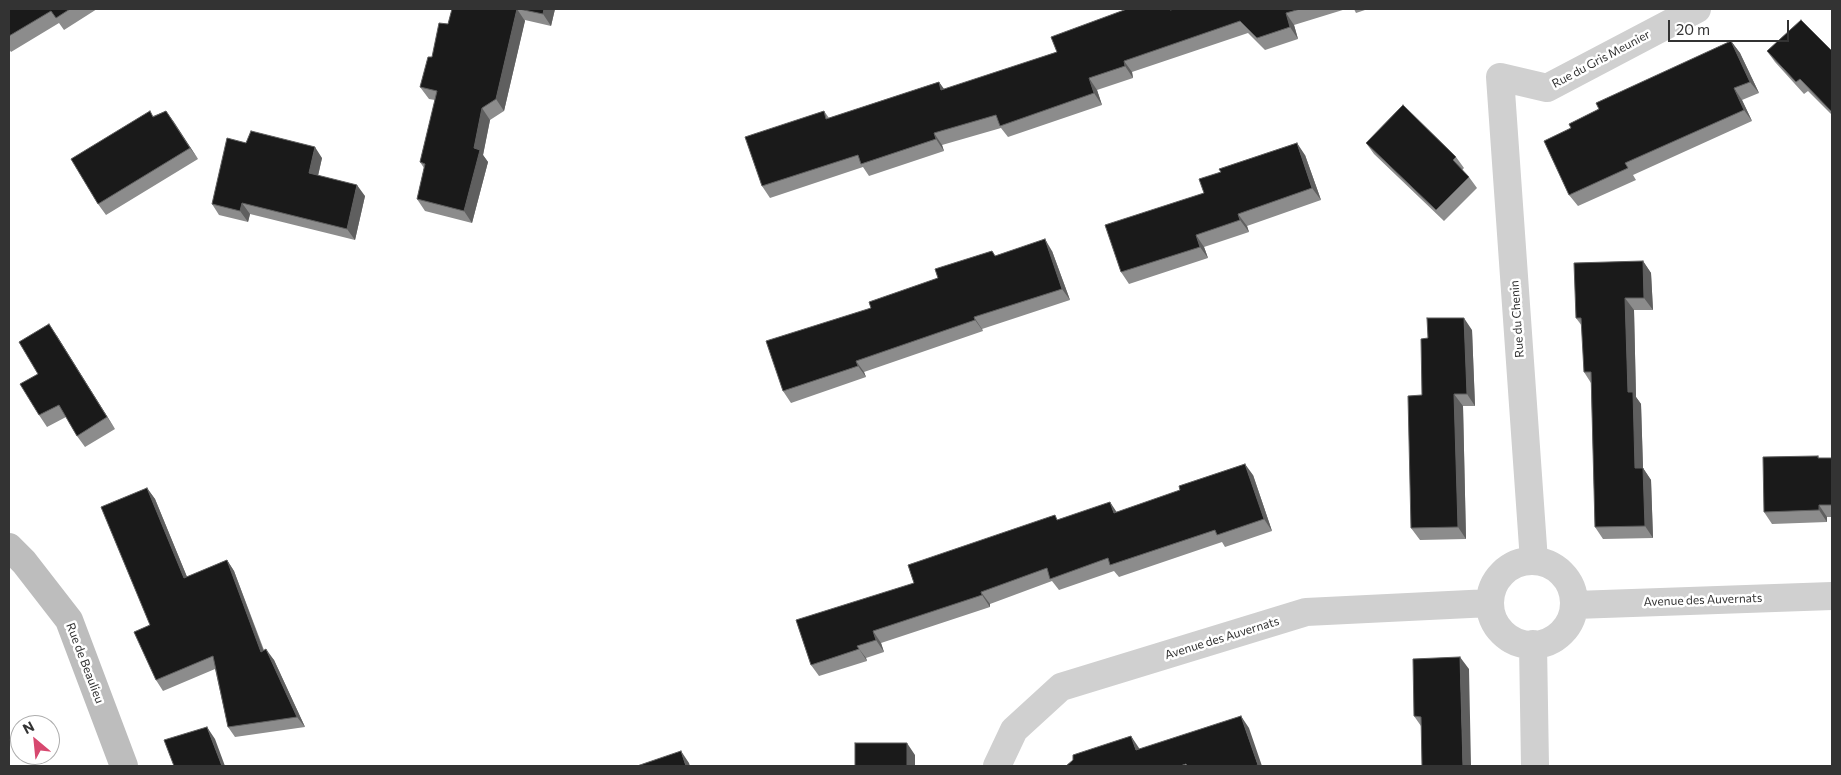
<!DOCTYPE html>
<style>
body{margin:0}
#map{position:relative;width:1841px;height:775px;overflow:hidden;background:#fff;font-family:Commissioner,sans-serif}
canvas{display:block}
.frame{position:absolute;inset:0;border:10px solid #333;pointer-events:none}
.north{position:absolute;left:10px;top:715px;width:50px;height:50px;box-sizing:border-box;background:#fff;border:1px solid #adadad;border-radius:50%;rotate:332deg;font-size:14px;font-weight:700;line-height:20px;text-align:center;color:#333}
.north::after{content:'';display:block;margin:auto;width:18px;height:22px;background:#d7486f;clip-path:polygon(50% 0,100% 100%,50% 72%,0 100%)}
.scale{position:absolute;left:1668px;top:20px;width:121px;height:22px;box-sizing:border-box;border:2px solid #333;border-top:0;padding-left:6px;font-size:15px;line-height:18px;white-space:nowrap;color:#333;-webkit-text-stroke:4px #fff;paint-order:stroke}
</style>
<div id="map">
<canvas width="1841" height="775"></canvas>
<div class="frame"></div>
<div class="north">N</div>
<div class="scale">20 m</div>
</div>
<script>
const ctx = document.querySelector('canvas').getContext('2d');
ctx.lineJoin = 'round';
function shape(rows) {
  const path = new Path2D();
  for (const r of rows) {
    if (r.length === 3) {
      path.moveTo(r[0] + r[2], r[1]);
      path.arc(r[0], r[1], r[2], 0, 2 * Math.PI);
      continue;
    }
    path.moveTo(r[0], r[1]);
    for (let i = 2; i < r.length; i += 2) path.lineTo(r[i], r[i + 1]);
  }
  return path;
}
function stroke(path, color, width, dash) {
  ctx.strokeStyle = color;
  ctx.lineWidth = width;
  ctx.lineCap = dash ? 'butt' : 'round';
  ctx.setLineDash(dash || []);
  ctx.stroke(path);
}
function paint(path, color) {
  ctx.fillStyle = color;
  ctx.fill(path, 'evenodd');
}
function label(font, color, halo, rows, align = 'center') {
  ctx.font = font + ' Commissioner,sans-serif';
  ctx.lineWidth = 5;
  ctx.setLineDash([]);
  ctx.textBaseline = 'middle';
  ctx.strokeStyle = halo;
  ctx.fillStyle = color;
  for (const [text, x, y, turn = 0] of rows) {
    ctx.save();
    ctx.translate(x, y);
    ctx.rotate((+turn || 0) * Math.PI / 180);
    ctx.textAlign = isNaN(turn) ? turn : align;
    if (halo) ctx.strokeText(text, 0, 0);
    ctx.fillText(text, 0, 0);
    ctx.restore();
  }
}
stroke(shape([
 [1534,561,1500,77,1547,88,1697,9],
 [1532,603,42],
 [1575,605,1832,596],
 [1533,644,1535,766],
 [997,766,1014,730,1061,687,1306,612,1490,603]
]), '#d0d0d0', 28);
stroke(shape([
 [9,547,24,562,69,620,124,766]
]), '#bdbdbd', 28);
paint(shape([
 [9,9,97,9,64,30,59,23,11,52,9,49],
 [452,9,555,9,551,26,525,20,504,111,490,120,483,155,488,162,472,223,425,211,417,199,424,168,420,162,435,100,429,99,420,87,432,57,448,24],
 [1127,9,1346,9,1294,25,1298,39,1265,50,1248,33,1132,72,1133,78,1097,90,1102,105,1008,137,1001,128,942,145,944,151,869,176,863,167,770,198,762,186,824,111,829,118,939,82,944,90,1057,52],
 [1354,9,1368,9,1356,13],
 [1731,41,1740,53,1759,93,1742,100,1752,121,1633,175,1636,180,1578,206,1569,195,1571,128],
 [1832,49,1832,115,1808,91,1804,94,1775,62,1767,51,1831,50],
 [166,111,198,159,106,215,98,204,153,116],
 [246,143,322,158,318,176,365,196,355,240,250,214,248,222,219,215,212,204],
 [1366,143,1456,157,1464,168,1462,170,1469,177,1477,188,1444,221,1374,154],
 [1305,155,1321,200,1247,226,1249,232,1204,247,1208,258,1129,284,1121,272,1204,193],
 [1052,251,1070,300,982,329,983,331,864,372,866,377,791,403,783,391,871,308,938,278,996,256],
 [1643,261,1651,273,1653,310,1634,310,1636,397,1641,404,1643,468,1651,480,1653,538,1603,539,1595,527,1591,383,1584,372,1582,326,1576,318],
 [1472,330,1475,406,1463,406,1466,539,1420,540,1411,528,1428,338],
 [57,336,115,429,85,447,77,436,66,417,47,427,39,415,38,374],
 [1818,456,1819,458,1832,458,1832,517,1827,517,1827,522,1772,524,1764,512],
 [1253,475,1272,531,1225,547,1222,542,1119,577,1114,571,1059,590,1052,581,990,604,990,607,881,643,884,652,866,658,867,661,819,676,811,665,914,583,1058,520,1117,512],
 [147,488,155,499,187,577,227,560,234,571,264,650,274,660,305,727,235,737,228,727,215,669,163,691,156,680,150,625],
 [1469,669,1421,726,1414,716]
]), '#8c8c8c');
paint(shape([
 [517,9,525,21,504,111,496,99],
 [544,9,555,9,551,26,543,14],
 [1286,13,1294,25,1298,39,1290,27],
 [1731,41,1740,53,1759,93,1750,82],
 [1124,61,1132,72,1133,78,1125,66],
 [1089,78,1097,90,1102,105,1094,93],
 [939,82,947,93,941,90],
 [1734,88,1742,100,1752,121,1744,110],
 [482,108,490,120,483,155,488,162,472,223,464,211,474,148],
 [166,111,174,122,198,159,190,148],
 [934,133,942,145,944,151,936,139],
 [1297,143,1305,155,1321,200,1312,188],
 [315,147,322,158,316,184,309,173],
 [357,185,365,196,355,240,347,229],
 [242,203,250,214,248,222,240,211],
 [1238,214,1247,226,1249,232,1240,220],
 [1196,235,1204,247,1208,258,1200,247],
 [1045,239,1052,251,1070,300,1062,289],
 [1643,261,1651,273,1653,310,1644,298],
 [1625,298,1634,310,1636,397,1641,404,1643,468,1651,480,1653,538,1645,526,1635,468,1628,392],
 [974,317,982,329,983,331,975,320],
 [1464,318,1472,330,1475,406,1467,394],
 [49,324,57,336,115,429,107,417],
 [856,361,864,372,866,377,858,366],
 [1454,394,1463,406,1466,539,1458,527],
 [1245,464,1253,475,1272,531,1264,519],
 [147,488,155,499,192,589,184,578],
 [1110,502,1118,514,1114,513],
 [1819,505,1827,517,1827,522,1819,510],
 [227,560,234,571,268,663,261,652],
 [981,592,990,604,990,607,982,595],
 [873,631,881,643,884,652,876,640],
 [857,646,866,658,867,661],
 [266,649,274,660,305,727,297,717],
 [1460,657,1469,669,1471,766,1463,766],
 [1241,716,1249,728,1262,766,1258,766,1258,765],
 [207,727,215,739,225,766,222,766],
 [1131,736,1139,748,1144,762,1136,750],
 [907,743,915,755,915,766,907,766],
 [681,751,689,763,690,766,686,766]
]), '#5f5f5f');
const building = shape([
 [9,9,70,9,56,18,51,11,9,36,9,9],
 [452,9,517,9,496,99,482,108,474,148,480,150,464,211,417,199,425,164,420,162,437,91,420,87,428,57,432,57,439,23,448,24,452,9],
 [519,9,544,9,543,14,519,9],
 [1127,9,1169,9,1170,10,1175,9,1300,9,1286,13,1290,27,1257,38,1240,21,1124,61,1125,66,1089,78,1094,93,1000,126,996,115,934,133,936,139,861,164,858,155,762,186,745,137,824,111,826,119,939,82,941,90,1057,52,1051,37,1127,9],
 [1801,20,1831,50,1832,49,1832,112,1800,79,1796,82,1767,51,1801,20],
 [1731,41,1750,82,1734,88,1744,110,1625,163,1628,168,1569,195,1544,141,1571,128,1569,124,1599,109,1596,103,1731,41],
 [1403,105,1456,157,1453,160,1469,177,1436,210,1366,143,1403,105],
 [150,111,153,117,166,111,190,148,98,204,71,159,150,111],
 [251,131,315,147,309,173,357,185,347,229,242,203,240,211,212,204,227,138,246,143,251,131],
 [1297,143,1312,188,1238,214,1240,220,1196,235,1200,247,1121,272,1105,225,1204,193,1199,179,1221,172,1219,169,1297,143],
 [1045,239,1062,289,974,317,975,320,856,361,858,366,783,391,766,341,871,308,869,302,938,278,935,269,992,251,995,256,1045,239],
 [1643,261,1644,298,1625,298,1628,392,1633,392,1635,468,1643,468,1645,526,1595,527,1591,372,1584,372,1581,318,1576,318,1574,263,1643,261],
 [1427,318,1464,318,1467,394,1454,394,1458,527,1411,528,1408,396,1422,395,1421,339,1428,338,1427,318],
 [49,324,107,417,77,436,59,405,39,415,20,384,38,374,19,342,49,324],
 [1818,456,1818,458,1832,458,1832,505,1819,505,1819,510,1764,512,1763,457,1818,456],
 [1245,464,1264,519,1217,535,1215,530,1110,565,1108,558,1050,579,1047,568,981,592,982,595,873,631,876,640,857,646,859,649,811,665,796,620,914,583,908,565,1055,515,1057,520,1110,502,1114,513,1180,490,1179,486,1245,464],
 [147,488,184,578,227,560,261,652,266,649,297,717,228,727,213,656,156,680,134,632,150,625,101,507,147,488],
 [1460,657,1463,766,1422,766,1421,717,1414,716,1413,659,1460,657],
 [1241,716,1258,765,1254,766,1187,766,1186,764,1180,766,1066,766,1073,760,1073,755,1131,736,1136,750,1241,716],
 [207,727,222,766,174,766,164,740,207,727],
 [855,743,907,743,907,766,855,766,855,743],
 [681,751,686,766,637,766,681,751]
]);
paint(building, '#1a1a1a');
stroke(building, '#5f5f5f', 1);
label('12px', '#333', '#fff', [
 ["Rue du Gris Meunier",1601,59,-28],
 ["Rue du Chenin",1517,319,-94],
 ["Avenue des Auvernats",1703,600,-2],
 ["Avenue des Auvernats",1222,638,-17],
 ["Rue de Beaulieu",85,663,69]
]);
</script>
